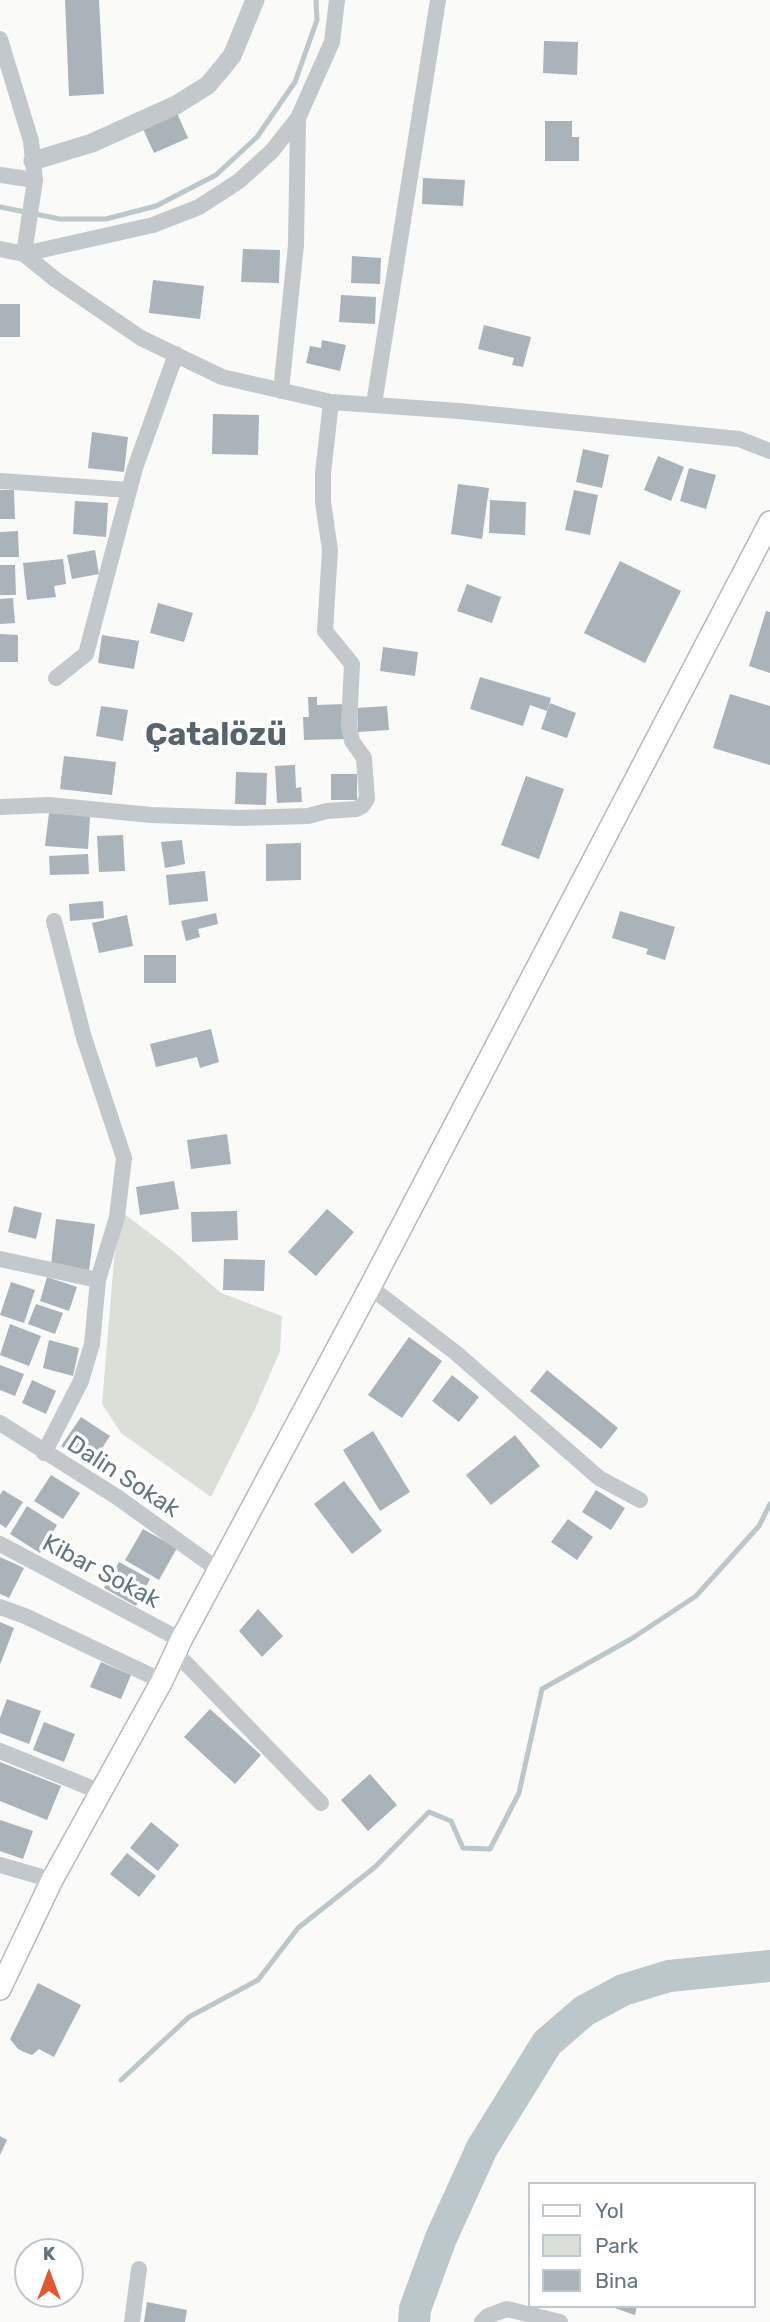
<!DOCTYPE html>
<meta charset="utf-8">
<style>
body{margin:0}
#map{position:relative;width:770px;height:2322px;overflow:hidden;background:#fafaf8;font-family:Rubik,sans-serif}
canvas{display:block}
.legend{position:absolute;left:528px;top:2182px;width:228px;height:126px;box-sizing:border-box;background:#fff;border:2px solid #c1c8cd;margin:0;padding:9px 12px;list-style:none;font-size:21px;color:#657683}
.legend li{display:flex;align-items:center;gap:14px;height:35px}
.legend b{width:35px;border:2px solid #c1c8cd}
.north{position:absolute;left:14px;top:2238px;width:70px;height:70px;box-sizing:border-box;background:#fff;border:2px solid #c1c8cd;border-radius:50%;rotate:0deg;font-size:19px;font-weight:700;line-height:28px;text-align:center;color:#657683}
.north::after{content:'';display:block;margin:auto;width:24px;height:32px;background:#e4572e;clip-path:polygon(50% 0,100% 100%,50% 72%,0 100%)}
</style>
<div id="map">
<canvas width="770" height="2322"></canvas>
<ul class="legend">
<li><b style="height:9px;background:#fff"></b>Yol</li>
<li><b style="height:19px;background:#dadfd7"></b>Park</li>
<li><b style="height:19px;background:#aab3b9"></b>Bina</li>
</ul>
<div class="north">K</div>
</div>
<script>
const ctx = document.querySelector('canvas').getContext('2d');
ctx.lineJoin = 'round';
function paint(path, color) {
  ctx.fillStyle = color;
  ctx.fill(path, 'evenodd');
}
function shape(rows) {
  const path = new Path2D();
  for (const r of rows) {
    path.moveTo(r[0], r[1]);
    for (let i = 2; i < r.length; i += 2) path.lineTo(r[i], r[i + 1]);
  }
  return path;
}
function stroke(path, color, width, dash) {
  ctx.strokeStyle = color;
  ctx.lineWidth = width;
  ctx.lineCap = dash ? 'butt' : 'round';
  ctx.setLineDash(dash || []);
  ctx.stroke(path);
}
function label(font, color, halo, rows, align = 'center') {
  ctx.font = font + ' Rubik,sans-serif';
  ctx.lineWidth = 7;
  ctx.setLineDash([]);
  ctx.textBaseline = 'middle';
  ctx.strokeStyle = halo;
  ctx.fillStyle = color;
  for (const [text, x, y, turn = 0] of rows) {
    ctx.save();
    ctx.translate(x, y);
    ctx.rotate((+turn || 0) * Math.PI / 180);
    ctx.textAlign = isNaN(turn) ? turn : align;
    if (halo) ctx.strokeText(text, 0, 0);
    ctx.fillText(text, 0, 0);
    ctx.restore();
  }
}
paint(shape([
 [123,1213,172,1250,221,1293,282,1316,280,1351,255,1409,211,1497,121,1433,102,1404,114,1260]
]), '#dadfd7');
stroke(shape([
 [0,207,60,219,106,219,156,206,216,175,257,137,295,82,317,20,316,0],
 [121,2080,189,2017,258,1980,298,1928,375,1867,429,1812,451,1821,463,1848,490,1849,519,1793,542,1689,631,1639,696,1596,759,1526,770,1504]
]), '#bbc7cb', 5);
stroke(shape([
 [414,2322,415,2309,441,2238,482,2148,547,2043,584,2011,623,1990,669,1976,770,1966]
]), '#bbc7cb', 32);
paint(shape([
 [65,0,99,0,104,94,69,96],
 [544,41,578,42,577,75,543,73],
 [177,113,188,138,154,153,143,129],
 [545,121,572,121,572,137,579,137,579,161,545,161],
 [423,178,465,180,463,206,422,204],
 [243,249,280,250,279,283,241,282],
 [352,256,381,258,380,284,351,283],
 [153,280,204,286,200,319,149,313],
 [341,295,376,297,375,324,339,322],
 [0,304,20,304,20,337,0,337],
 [484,325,531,337,523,367,512,365,514,358,478,349],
 [322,340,346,345,340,371,306,363,310,346,321,348],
 [213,414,259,415,258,455,212,454],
 [92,432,128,437,124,472,88,468],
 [583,449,609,455,602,488,576,482],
 [658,456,684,467,671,501,644,490],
 [689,468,716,475,706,509,680,501],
 [458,484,489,488,482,539,451,534],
 [0,490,14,490,15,519,0,519],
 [574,490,598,495,590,535,565,530],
 [490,500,526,502,525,535,489,533],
 [75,501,108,503,106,537,73,534],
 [18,531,19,557,0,557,0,532],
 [95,550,99,574,72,579,67,555],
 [63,559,66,584,54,586,56,597,27,600,23,563],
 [620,561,681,591,645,663,584,633],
 [0,565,15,565,16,595,0,595],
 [467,584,501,597,492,623,457,611],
 [13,598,15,623,0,624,0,599],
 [158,603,193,613,184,642,150,633],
 [766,611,770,612,770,673,749,666],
 [0,634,18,635,18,662,0,662],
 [102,635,139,641,134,669,98,663],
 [383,647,418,652,415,676,380,671],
 [480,677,551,698,547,711,530,705,523,726,470,709],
 [730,694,770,706,770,765,713,748],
 [308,697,317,697,317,705,345,704,346,739,304,740,303,717,309,717],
 [550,703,576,713,567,738,541,729],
 [101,706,128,710,123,741,96,736],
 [387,706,389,730,358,732,357,708],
 [64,756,116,762,112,795,60,789],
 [295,765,296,788,301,787,302,802,277,803,275,766],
 [236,772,267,773,266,805,235,804],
 [331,774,357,774,357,800,331,800],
 [526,776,564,789,539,859,501,845],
 [49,813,90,816,88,849,45,846],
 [123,835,125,871,99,872,97,836],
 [182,840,185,864,165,868,161,842],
 [301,843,301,880,266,881,266,844],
 [88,854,89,874,50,875,49,856],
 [205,871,208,901,169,905,166,875],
 [103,901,104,918,70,921,69,904],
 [620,911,675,927,665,960,646,954,648,949,612,938],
 [216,913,218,924,198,929,200,937,186,941,181,921],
 [127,915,133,946,99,953,92,923],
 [144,955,176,955,176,983,144,983],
 [211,1029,219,1062,200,1068,197,1057,156,1067,150,1044],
 [227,1134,231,1164,191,1169,187,1140],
 [174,1181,179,1209,140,1215,136,1187],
 [14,1206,42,1213,36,1239,8,1232],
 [327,1209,354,1232,316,1276,288,1252],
 [237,1211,238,1240,192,1242,191,1212],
 [56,1219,95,1224,89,1270,51,1265],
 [224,1259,265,1260,264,1291,223,1290],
 [47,1277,77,1287,69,1311,40,1301],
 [11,1282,35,1290,24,1323,0,1315],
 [36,1304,63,1313,55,1334,28,1324],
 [10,1324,41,1336,29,1366,0,1355],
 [409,1337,442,1361,402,1418,368,1395],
 [49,1340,79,1348,73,1376,43,1368],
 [0,1365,24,1374,15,1396,0,1390],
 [547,1370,618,1428,601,1449,530,1391],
 [452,1375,479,1397,459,1422,432,1401],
 [32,1380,56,1391,46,1414,22,1403],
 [81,1417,110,1436,90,1466,61,1446],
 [373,1431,410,1492,380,1511,343,1450],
 [515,1435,540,1466,491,1505,466,1475],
 [51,1475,80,1493,63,1519,34,1501],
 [344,1481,382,1531,352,1554,314,1504],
 [3,1490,23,1502,6,1528,0,1524,0,1495],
 [596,1490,625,1508,611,1530,582,1512],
 [27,1506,57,1525,40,1553,10,1534],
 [568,1519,593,1537,577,1560,551,1542],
 [143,1529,177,1548,159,1580,125,1560],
 [0,1557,24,1568,9,1598,0,1594],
 [119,1562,150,1579,136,1606,104,1588],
 [258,1609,283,1636,262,1657,239,1631],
 [0,1622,14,1628,0,1665],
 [101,1662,131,1675,121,1699,90,1687],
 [7,1699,41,1711,29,1744,0,1733,0,1718],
 [210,1709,261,1755,235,1784,184,1737],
 [44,1722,75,1734,64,1762,33,1750],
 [0,1762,61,1786,47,1820,0,1801],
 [370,1774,397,1805,368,1831,341,1800],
 [0,1820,33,1831,23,1859,0,1851],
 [151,1822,179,1845,158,1871,130,1848],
 [127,1853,156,1876,139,1897,110,1874],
 [38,1983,81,2005,54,2057,39,2049,32,2055,24,2052,18,2049,10,2039],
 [0,2136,7,2140,0,2155],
 [147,2302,187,2310,185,2322,144,2322],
 [609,2306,637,2306,635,2315]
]), '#aab3b9');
const secondary = shape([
 [0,1989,52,1880,162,1681,181,1640,370,1287,770,522]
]);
stroke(secondary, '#b3babf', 24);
stroke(shape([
 [0,39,31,141,35,180,24,254],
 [0,175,35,180],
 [0,249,24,254,56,280,141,338,222,377,331,402,459,411,739,439,770,451],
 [24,254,153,225,199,207,239,181,272,151,298,118],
 [281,391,296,245,298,118,332,42,337,0],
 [374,404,438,0],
 [0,481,129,490],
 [56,678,86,654,135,468,176,354],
 [0,807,49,805,151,815,240,818,308,816,327,811,356,809,362,806,367,799,364,758,352,741,349,726,352,664,325,631,330,550,323,502,323,473,331,402],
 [0,1259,98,1280],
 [370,1287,456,1353,599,1478,640,1500],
 [0,1423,117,1497,220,1571],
 [44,1453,81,1381,92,1344,98,1280,117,1217,124,1158,84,1038,54,921],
 [0,1544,181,1640],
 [0,1607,25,1616,162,1681],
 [176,1653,321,1803],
 [0,1751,101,1792],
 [0,1865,52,1880],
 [132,2322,139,2269],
 [482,2322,488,2316,507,2309,560,2322]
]), '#c3c8cc', 16);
stroke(shape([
 [33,161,92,143,176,105,208,85,232,56,255,0]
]), '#c3c8cc', 19);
stroke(secondary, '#fff', 21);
label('24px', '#657683', '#fff', [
 ["Dalin Sokak",123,1477,33],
 ["Kibar Sokak",101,1572,28]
]);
label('bold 32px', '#57646e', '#fff', [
 ["Çatalözü",216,736]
]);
</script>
